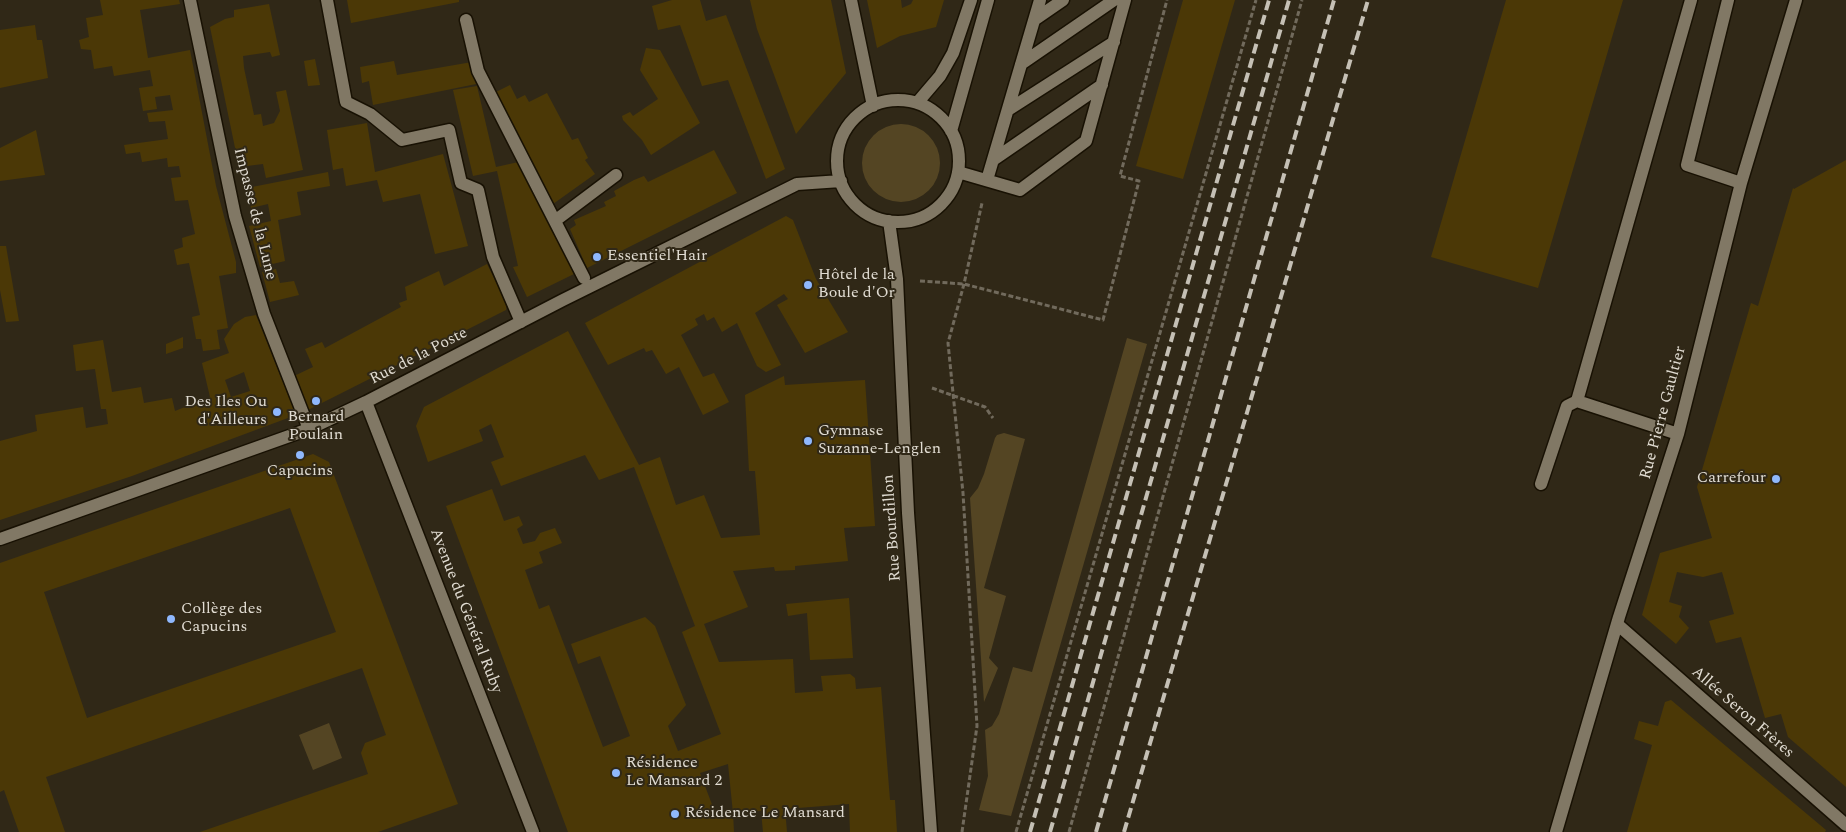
<!DOCTYPE html>
<meta charset="utf-8">
<style>
body{margin:0}
canvas{display:block;background:#302817}
</style>
<canvas width="1846" height="832"></canvas>
<script>
const ctx = document.querySelector('canvas').getContext('2d');
ctx.lineJoin = 'round';
function paint(path, color) {
  ctx.fillStyle = color;
  ctx.fill(path, 'evenodd');
}
function shape(rows) {
  const path = new Path2D();
  for (const r of rows) {
    if (r.length === 3) {
      path.moveTo(r[0] + r[2], r[1]);
      path.arc(r[0], r[1], r[2], 0, 2 * Math.PI);
      continue;
    }
    path.moveTo(r[0], r[1]);
    for (let i = 2; i < r.length; i += 2) path.lineTo(r[i], r[i + 1]);
  }
  return path;
}
function stroke(path, color, width, dash) {
  ctx.strokeStyle = color;
  ctx.lineWidth = width;
  ctx.lineCap = dash ? 'butt' : 'round';
  ctx.setLineDash(dash || []);
  ctx.stroke(path);
}
function label(font, color, halo, rows, align = 'center') {
  ctx.font = font + ' Spectral,serif';
  ctx.lineWidth = 4;
  ctx.setLineDash([]);
  ctx.textBaseline = 'middle';
  ctx.strokeStyle = halo;
  ctx.fillStyle = color;
  for (const [text, x, y, turn = 0] of rows) {
    ctx.save();
    ctx.translate(x, y);
    ctx.rotate((+turn || 0) * Math.PI / 180);
    ctx.textAlign = isNaN(turn) ? turn : align;
    if (halo) ctx.strokeText(text, 0, 0);
    ctx.fillText(text, 0, 0);
    ctx.restore();
  }
}
paint(shape([
 [901,163,39],
 [1127,338,1147,344,1011,816,979,810,988,776,985,730,992,726,999,714,1013,667,1032,672],
 [1004,433,1025,439,984,588,1006,596,989,658,998,668,984,702,970,498,978,488,984,474,995,438,997,435],
 [329,723,342,758,313,770,299,735]
]), '#544523');
paint(shape([
 [100,0,179,0,180,4,140,10,148,58,190,50,216,186,236,262,236,273,219,276,228,328,217,330,220,349,203,351,201,339,196,339,192,317,200,315,189,263,177,265,174,250,183,247,182,238,195,234,188,200,175,201,171,178,181,177,179,166,168,167,167,158,142,162,140,152,126,154,124,145,168,139,165,121,149,122,147,113,173,110,170,95,155,97,157,109,143,111,139,88,153,86,150,70,114,76,112,66,94,69,91,50,81,49,79,40,89,37,86,18,103,15],
 [347,0,459,0,459,2,351,23],
 [672,0,700,0,706,21,726,15,785,169,766,179,728,80,702,86,680,25,658,30,652,6],
 [750,0,831,0,846,73,796,134,757,29],
 [867,0,901,0,902,8,911,4,913,0,944,0,936,27,900,36,877,48],
 [1183,0,1235,0,1183,179,1136,166],
 [1506,0,1623,0,1538,288,1431,257],
 [269,4,280,55,272,57,270,52,243,56,244,68,254,115,261,114,263,126,274,123,280,111,276,92,286,90,303,170,266,178,263,164,239,167,210,27,225,19,234,17,234,10],
 [35,25,37,40,42,40,48,78,0,88,0,30],
 [646,48,660,50,700,123,651,155,642,140,623,120,622,116,630,112,633,116,658,99,640,70],
 [315,59,320,85,308,86,304,61],
 [394,61,397,75,472,62,476,84,373,105,369,81,362,83,360,67],
 [510,85,517,99,525,95,529,102,547,93,572,140,578,138,588,158,585,160,595,174,553,204,494,93],
 [477,86,496,167,523,161,574,274,527,297,513,267,518,266,497,171,473,176,453,90],
 [367,123,375,172,443,154,468,246,435,254,420,194,383,202,377,180,346,186,343,168,333,170,327,130],
 [36,130,45,175,0,181,0,148],
 [714,150,737,193,587,268,570,229,576,225,574,220,606,206,604,202,616,196,614,191,634,180,644,176,648,182],
 [1846,160,1846,787,1788,737,1781,714,1765,718,1741,637,1716,643,1709,621,1734,614,1722,572,1703,577,1677,572,1669,602,1682,606,1679,617,1689,628,1676,644,1642,615,1660,553,1712,538,1697,487,1751,303,1758,306,1793,188,1794,189],
 [328,172,330,186,297,192,301,215,278,220,285,261,260,267,249,226,271,221,268,204,251,208,247,188],
 [786,216,793,220,816,279,848,332,805,353,777,305,788,299,784,294,755,313,781,365,766,372,757,366,737,323,722,332,714,317,707,321,704,314,695,319,698,325,681,335,703,377,714,373,729,402,703,415,679,367,666,374,652,350,646,352,644,348,608,365,585,323],
 [0,246,6,246,19,321,6,322,0,290],
 [487,264,507,304,506,310,308,410,294,376,313,367,305,349,322,342,325,348,401,307,399,303,407,300,405,287,439,271,444,286],
 [276,269,280,283,294,281,299,295,270,302,262,272],
 [256,315,296,415,132,476,0,520,0,441,37,431,35,415,83,407,86,428,108,424,106,409,101,409,95,369,76,371,73,345,103,340,112,392,141,387,144,403,172,398,175,411,210,397,202,363,229,353,224,339,234,324,245,317],
 [244,372,250,391,231,397,225,380],
 [568,331,639,465,660,457,676,505,704,495,721,538,760,535,755,471,749,471,745,395,784,376,785,385,865,380,875,526,844,528,848,561,795,566,795,570,775,571,774,567,733,571,748,607,704,624,719,662,793,659,795,693,823,691,821,676,850,674,855,678,856,689,881,687,890,800,895,800,897,832,850,832,849,804,785,809,787,832,763,832,761,811,733,813,728,764,700,773,716,815,733,813,734,832,568,832,446,506,492,489,504,521,519,516,523,525,517,529,523,544,535,541,540,533,555,528,562,543,539,552,543,563,525,570,539,609,549,605,603,747,630,736,600,656,578,664,571,644,645,617,655,626,686,705,668,726,678,751,721,734,682,632,695,626,634,467,599,480,585,455,501,486,491,462,504,457,491,424,479,430,483,441,428,462,416,426,424,407],
 [183,337,183,348,166,354,166,344],
 [313,454,329,462,458,804,378,832,200,832,368,774,361,753,365,743,386,735,362,668,46,777,65,832,19,832,4,790,0,792,0,563],
 [290,508,336,632,87,718,44,592],
 [849,598,853,658,810,660,807,613,788,616,786,604],
 [1671,700,1826,830,1825,832,1627,832,1652,745,1634,739,1639,721,1658,726,1665,702]
]), '#4b3806');
const minor = shape([
 [190,0,235,216,264,314,309,429],
 [327,0,346,102,370,114,402,140,449,130,461,183,478,190,493,257,521,322],
 [851,0,873,106],
 [1728,0,1687,165,1741,183],
 [466,20,478,71,584,278],
 [1034,20,1063,0],
 [1021,64,1114,0],
 [898,161,61],
 [917,103,940,76,953,53,971,0],
 [1008,110,1114,42],
 [951,131,988,0],
 [993,160,1102,85],
 [958,172,1020,190,1086,141,1125,0],
 [987,180,1040,0],
 [556,220,616,175],
 [889,221,897,279,908,513,931,832],
 [1577,401,1678,434],
 [366,402,533,832],
 [1541,484,1567,406,1577,401,1691,0],
 [0,539,309,429,366,402,563,300,797,184,841,181],
 [1617,624,1846,825],
 [1556,832,1619,617,1678,434,1741,183,1796,0]
]);
stroke(minor, '#181103', 15);
stroke(shape([
 [920,281,964,284,1103,320,1139,181,1120,176,1167,0],
 [932,388,985,407,993,418],
 [962,832,977,726,963,493,948,343,964,284,982,203],
 [1016,832,1256,0],
 [1069,832,1302,0]
]), '#716a5c', 3, [5, 2.5]);
stroke(minor, '#817865', 12);
stroke(shape([
 [1030,832,1269,0],
 [1050,832,1289,0],
 [1096,832,1334,0],
 [1124,832,1368,0]
]), '#c5c0b5', 4, [10, 5]);
for (const [x, y, r, color] of [
 [597,257,5,"#8fb8fd"],
 [808,285,5,"#8fb8fd"],
 [316,401,5,"#8fb8fd"],
 [277,412,5,"#8fb8fd"],
 [808,441,5,"#8fb8fd"],
 [300,455,5,"#8fb8fd"],
 [1776,479,5,"#8fb8fd"],
 [171,619,5,"#8fb8fd"],
 [616,773,5,"#8fb8fd"],
 [675,814,5,"#8fb8fd"]
]) {
  const dot = new Path2D();
  dot.arc(x, y, r, 0, 2 * Math.PI);
  ctx.fillStyle = color;
  ctx.fill(dot);
  stroke(dot, '#302817', 2);
}
label('16px', '#e1dcd2', '#302817', [
 ["Impasse de la Lune",254,214,76],
 ["Rue de la Poste",419,357,-27],
 ["Rue Pierre Gaultier",1664,413,-75],
 ["Rue Bourdillon",893,528,-94],
 ["Avenue du Général Ruby",465,611,69],
 ["Allée Seron Frères",1742,713,41]
]);
label('16px', '#e1dcd2', '#302817', [
 ["Essentiel'Hair",607,257],
 ["Hôtel de la",818,276],
 ["Boule d'Or",818,294],
 ["Des Iles Ou",267,403,"right"],
 ["d'Ailleurs",267,421,"right"],
 ["Bernard",316,418,"center"],
 ["Poulain",316,436,"center"],
 ["Gymnase",818,432],
 ["Suzanne-Lenglen",818,450],
 ["Capucins",300,472,"center"],
 ["Carrefour",1766,479,"right"],
 ["Collège des",181,610],
 ["Capucins",181,628],
 ["Résidence",626,764],
 ["Le Mansard 2",626,782],
 ["Résidence Le Mansard",685,814]
], 'left');
</script>
